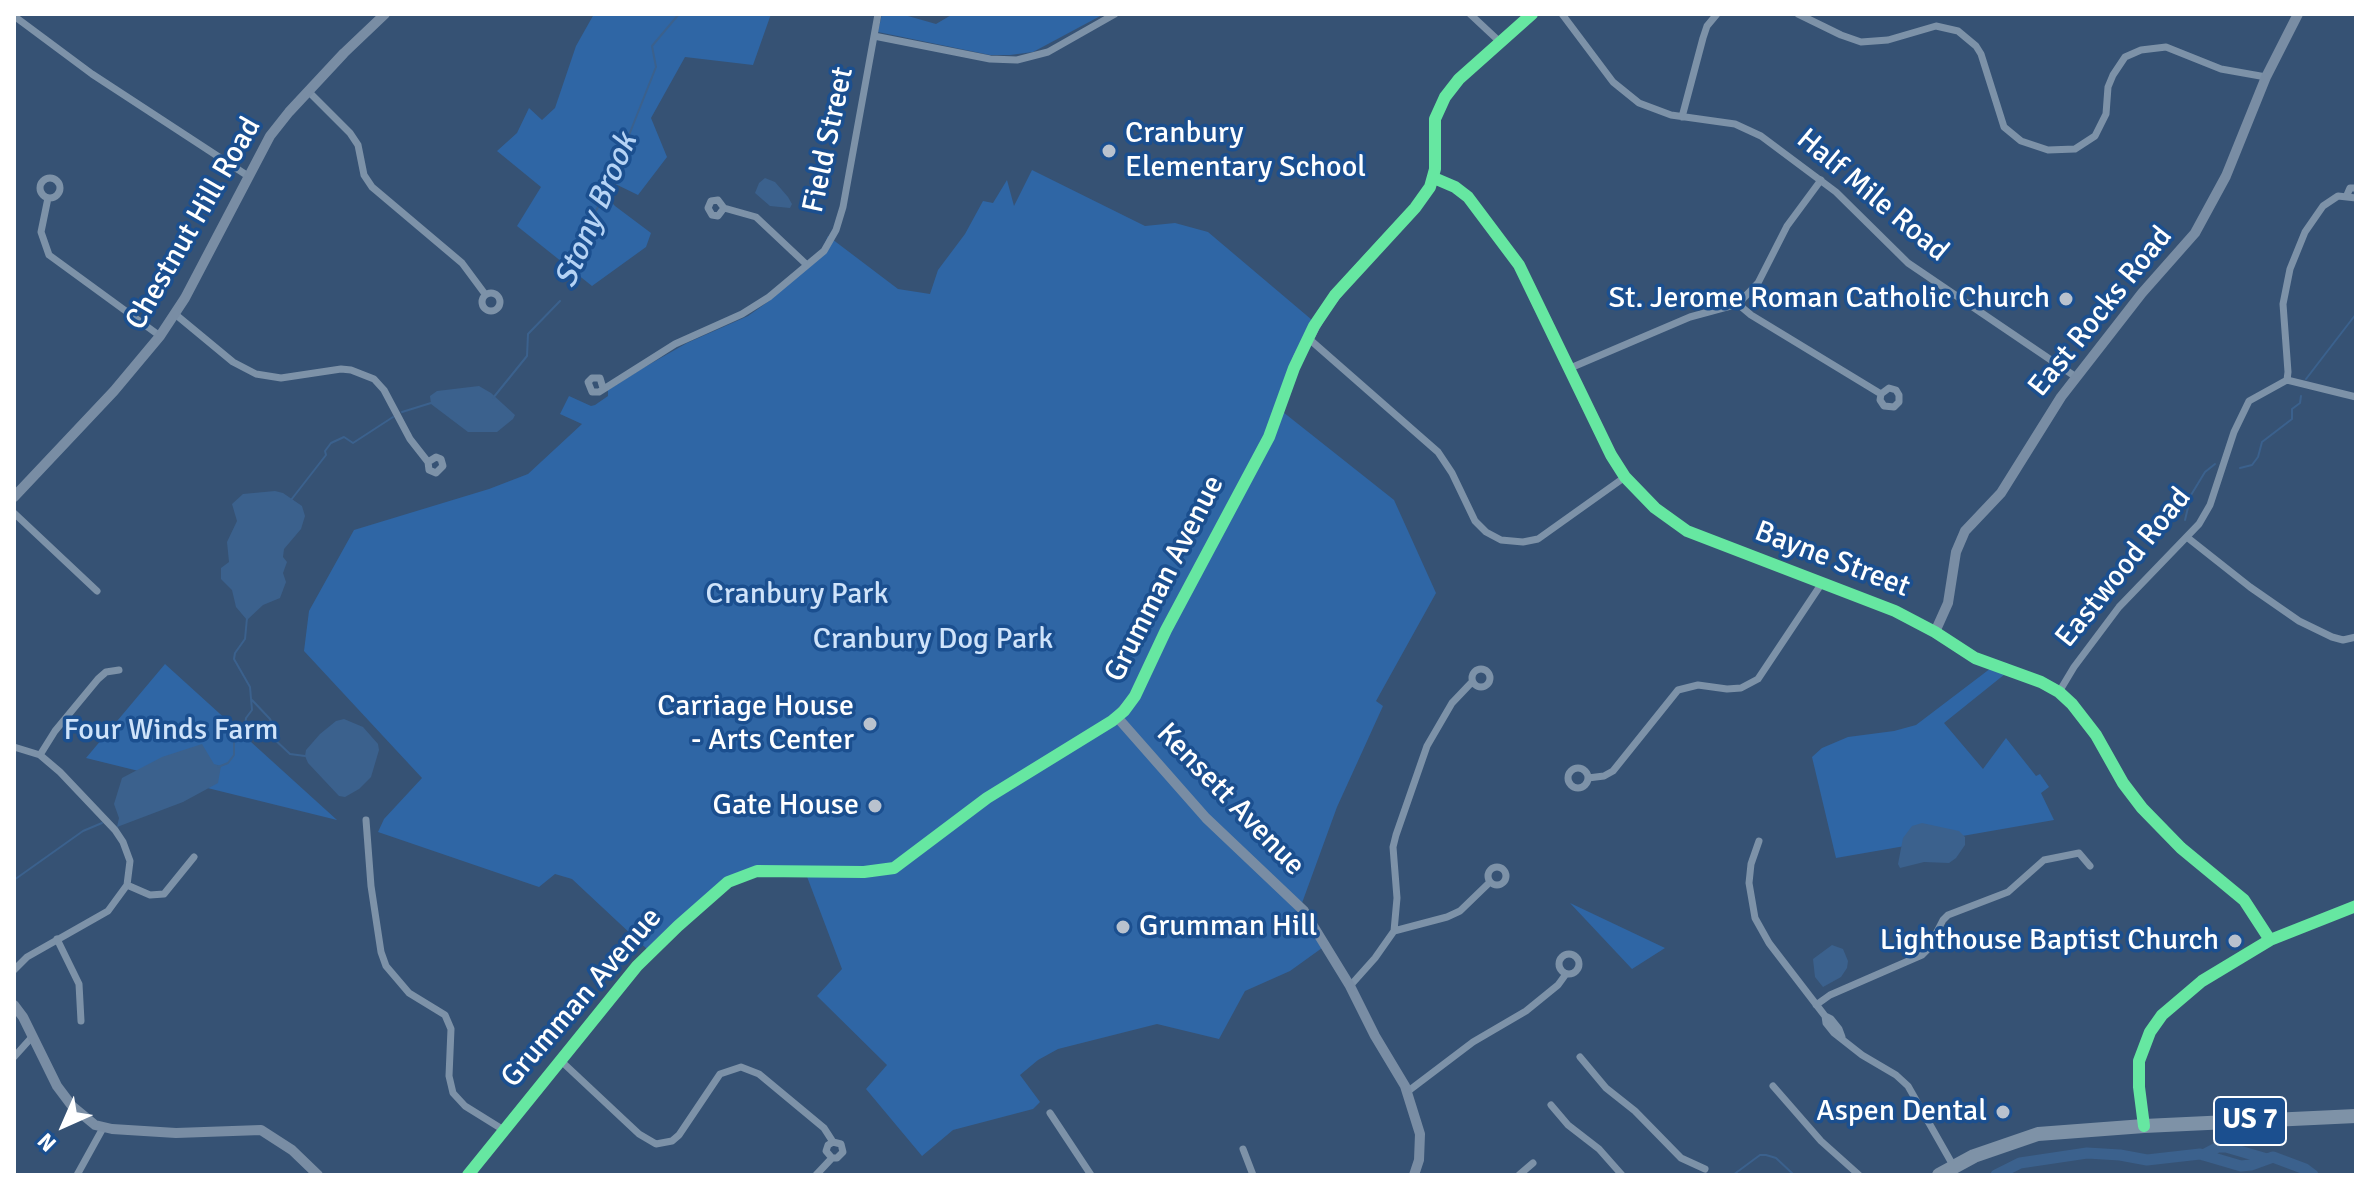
<!DOCTYPE html>
<style>
body{margin:0}
#map{position:relative;width:2370px;height:1189px;overflow:hidden;background:#365274;font-family:Signika,sans-serif}
canvas{display:block}
.frame{position:absolute;inset:0;border:16px solid #fff;pointer-events:none}
.north{position:absolute;left:24px;top:1085px;width:80px;height:80px;-webkit-text-stroke:6px #1b4f8f;paint-order:stroke;rotate:225deg;font-size:22px;font-weight:700;line-height:32px;text-align:center;color:#fff}
.north::after{content:'';display:block;margin:auto;width:28px;height:36px;background:#fff;clip-path:polygon(50% 0,100% 100%,50% 72%,0 100%)}
</style>
<div id="map">
<canvas width="2370" height="1189"></canvas>
<div class="frame"></div>
<div class="north">N</div>
</div>
<script>
const ctx = document.querySelector('canvas').getContext('2d');
ctx.lineJoin = 'round';
function paint(path, color) {
  ctx.fillStyle = color;
  ctx.fill(path, 'evenodd');
}
function shape(rows) {
  const path = new Path2D();
  for (const r of rows) {
    if (r.length === 3) {
      path.moveTo(r[0] + r[2], r[1]);
      path.arc(r[0], r[1], r[2], 0, 2 * Math.PI);
      continue;
    }
    path.moveTo(r[0], r[1]);
    for (let i = 2; i < r.length; i += 2) path.lineTo(r[i], r[i + 1]);
  }
  return path;
}
function stroke(path, color, width, dash) {
  ctx.strokeStyle = color;
  ctx.lineWidth = width;
  ctx.lineCap = dash ? 'butt' : 'round';
  ctx.setLineDash(dash || []);
  ctx.stroke(path);
}
function label(font, color, halo, rows, align = 'center') {
  ctx.font = font + ' Signika,sans-serif';
  ctx.lineWidth = 7;
  ctx.setLineDash([]);
  ctx.textBaseline = 'middle';
  ctx.strokeStyle = halo;
  ctx.fillStyle = color;
  for (const [text, x, y, turn = 0] of rows) {
    ctx.save();
    ctx.translate(x, y);
    ctx.rotate((+turn || 0) * Math.PI / 180);
    ctx.textAlign = isNaN(turn) ? turn : align;
    if (halo) ctx.strokeText(text, 0, 0);
    ctx.fillText(text, 0, 0);
    ctx.restore();
  }
}
paint(shape([
 [594,14,771,14,753,65,685,57,651,118,667,157,638,195,603,178,600,190,615,206,651,233,646,247,592,286,517,226,541,187,497,151,517,133,529,108,542,120,555,108,576,46],
 [882,14,901,14,936,24,953,14,1104,14,1033,52,1010,55,990,55,878,32],
 [1032,170,1145,226,1175,223,1208,232,1312,320,1299,346,1286,382,1283,412,1394,500,1436,593,1376,701,1383,706,1337,807,1302,903,1260,863,1294,905,1322,948,1290,971,1245,991,1219,1039,1157,1024,1058,1049,1038,1060,1020,1075,1040,1102,1033,1109,953,1130,922,1156,866,1089,887,1065,817,996,842,969,806,874,874,875,897,872,964,818,956,818,909,855,890,865,859,869,761,868,737,873,702,900,648,950,572,879,555,874,539,887,378,832,384,819,422,778,304,651,309,611,354,530,489,489,528,474,582,424,560,414,569,396,591,406,595,405,608,396,608,390,643,368,687,343,748,316,769,301,823,248,828,236,898,289,930,294,938,270,965,234,983,201,993,203,1007,180,1014,206],
 [165,664,337,820,86,758],
 [1991,668,2005,674,1944,723,1983,769,2006,738,2036,776,2040,774,2049,787,2041,793,2054,820,1836,858,1812,757,1822,748,1848,737,1894,731,1916,725],
 [1570,903,1665,948,1632,969]
]), '#2f66a5');
paint(shape([
 [765,178,775,182,788,197,792,204,790,208,770,206,755,193,759,183],
 [479,386,491,393,515,415,513,419,497,432,468,432,431,404,430,396,437,391],
 [275,491,283,493,302,506,305,516,301,529,284,549,283,557,287,562,283,573,286,582,280,598,263,605,247,620,236,607,232,590,221,579,221,568,229,562,227,542,237,521,232,504,243,494],
 [344,719,363,727,378,744,379,750,371,777,359,789,345,797,339,796,308,763,305,756,306,750,320,734,336,721],
 [202,744,214,764,221,766,218,783,183,802,117,827,119,818,114,804,122,778,162,757],
 [1922,823,1959,831,1965,837,1965,845,1956,858,1949,863,1924,862,1900,868,1898,864,1903,838,1912,826],
 [1832,945,1843,949,1848,961,1847,968,1841,977,1823,987,1815,977,1813,959]
]), '#3b618d');
stroke(shape([
 [566,280,570,260,608,188,656,67,652,46,679,14],
 [2306,379,2356,314],
 [493,398,527,356,528,334,560,301],
 [402,412,431,403],
 [2240,468,2252,465,2258,457,2262,442,2292,419,2292,409,2300,403,2301,396],
 [291,500,326,455,325,451,331,443,344,437,353,443,393,417],
 [2185,520,2191,495,2205,472,2215,464],
 [252,700,270,719,273,725,272,737,290,754,305,756],
 [218,767,228,763,234,755,234,734,245,726,246,718,252,710,250,687,234,659,235,653,245,639,247,618],
 [14,880,83,831,102,823],
 [1733,1175,1760,1155,1766,1155,1776,1158,1794,1175]
]), '#3b618d', 2);
stroke(shape([
 [2203,1155,2218,1147,2226,1147,2267,1159],
 [1996,1175,2020,1163,2087,1153,2120,1155,2147,1160,2200,1154,2241,1166,2251,1165,2273,1157,2305,1169,2313,1175]
]), '#3b618d', 11);
stroke(shape([
 [1470,14,1500,42],
 [1562,14,1613,82,1639,103,1671,115,1735,124,1761,136,1836,192,1908,263,2076,377],
 [1798,14,1841,35,1861,42,1888,40,1936,26,1958,31,1976,46,1981,54,2004,127,2021,141,2048,150,2075,149,2095,136,2106,114,2108,87,2113,75,2125,57,2141,50,2166,47,2221,69,2266,77],
 [14,16,92,74,248,176],
 [874,36,990,59,1017,60,1048,52,1115,14],
 [308,91,350,133,358,145,364,175,372,187,462,263,485,294],
 [1682,117,1703,38,1707,26,1717,14],
 [50,188,10],
 [2347,195,2350,188,2356,188],
 [48,198,41,232,49,255,160,336],
 [724,208,718,216,712,215,708,208,711,201,718,200,724,208,756,217,807,265],
 [491,302,9],
 [1738,304,1751,315,1881,394,1880,400,1884,406,1894,407,1899,402,1899,395,1896,390,1889,388,1881,394],
 [175,314,233,362,256,374,281,378,341,369,351,370,374,379,384,390,410,439,428,462,429,470,436,473,443,466,441,459,436,457,428,462],
 [1308,338,1438,452,1452,473,1475,521,1486,532,1501,540,1523,542,1538,539,1625,477],
 [1568,369,1690,317,1738,304,1758,283,1787,226,1821,180],
 [2287,380,2288,372,2283,304,2290,269,2305,232,2323,206,2338,196,2356,198],
 [603,388,600,378,592,378,588,382,592,392,599,392,675,344,742,314,769,297,824,251,836,230,843,207,878,14],
 [14,513,97,591],
 [2188,538,2250,587,2299,621,2332,637,2343,640,2356,637],
 [1481,678,9],
 [2059,692,2074,667,2119,607,2199,524,2210,505,2234,432,2249,401,2287,380,2356,397],
 [14,747,40,755,60,772,115,830,123,842,130,861,127,885,108,911,27,957,14,970],
 [40,755,55,731,98,679,106,672,119,670],
 [1578,778,10],
 [1588,778,1604,776,1613,771,1678,690,1698,685,1727,689,1741,688,1758,679,1822,583],
 [366,820,371,886,381,952,386,966,409,993,445,1015,451,1029,449,1076,453,1093,465,1106,502,1129],
 [1759,841,1751,864,1749,883,1755,918,1769,943,1825,1016,1831,1019,1839,1029,1842,1037],
 [1497,876,9],
 [127,885,150,895,164,894,194,857],
 [1394,931,1447,917,1460,911,1490,882],
 [57,939,79,984,81,1021],
 [1569,964,10],
 [1350,986,1375,958,1394,931,1397,898,1393,847,1396,835,1427,746,1452,703,1472,682],
 [1816,1005,1830,995,1922,955,1928,949,1943,920,1948,915,2008,892,2044,860,2079,853,2090,866],
 [1825,1016,1826,1023,1834,1033,1862,1055,1896,1075,1908,1086,1954,1167],
 [14,1057,32,1037],
 [1580,1057,1606,1088,1635,1111,1681,1158,1705,1169],
 [560,1060,639,1134,656,1144,672,1141,679,1135,720,1074,741,1067,759,1074,824,1128,833,1142,841,1144,843,1152,837,1158,832,1158,826,1151,828,1145,833,1142],
 [1773,1086,1821,1141,1859,1175],
 [1407,1092,1473,1042,1526,1011,1558,985,1566,974],
 [1551,1105,1568,1125,1599,1149,1622,1175],
 [1050,1113,1091,1175],
 [1243,1149,1253,1175],
 [77,1175,103,1128],
 [468,1175,637,966,678,926,728,882,757,871,864,872,894,868,1008,785,1117,717],
 [816,1175,832,1158],
 [1519,1175,1533,1163]
]), '#7d92a8', 7);
stroke(shape([
 [1434,178,1455,187,1468,197,1519,265,1611,455,1625,477,1655,508,1687,531,1895,611,1935,632,1975,658,2041,682,2059,692,2072,704,2096,735,2123,783,2142,808,2181,848,2244,900,2270,940],
 [14,497,114,391,160,336,185,298,270,136,289,112,344,53,385,14],
 [1935,632,1948,603,1956,552,1965,531,2001,493,2061,397,2142,293,2195,233,2226,176,2266,77,2298,14],
 [14,1005,23,1017,57,1086,72,1106,95,1125,112,1129,176,1133,261,1130,292,1150,318,1175],
 [2144,1126,2139,1087,2139,1061,2150,1032,2162,1015,2202,981,2270,940,2356,906],
 [1414,1175,1419,1160,1420,1134,1405,1086,1375,1036,1350,986,1304,911,1206,818,1117,717,1135,696,1166,630,1269,437,1298,358,1323,312,1348,280,1415,208,1430,187,1435,169,1435,119,1445,97,1459,79,1532,14]
]), '#798da4', 10);
stroke(shape([
 [1939,1175,1974,1156,2038,1134,2144,1126,2356,1116]
]), '#7e92a7', 14);
stroke(shape([
 [1434,178,1455,187,1468,197,1519,265,1611,455,1625,477,1655,508,1687,531,1895,611,1935,632,1975,658,2041,682,2059,692,2072,704,2096,735,2123,783,2142,808,2181,848,2244,900,2270,940],
 [2144,1126,2139,1087,2139,1061,2150,1032,2162,1015,2202,981,2270,940,2356,906],
 [468,1175,637,966,678,926,728,882,757,871,864,872,894,868,987,798,1112,721,1124,711,1135,696,1166,630,1269,437,1294,368,1314,326,1335,295,1415,208,1430,187,1435,169,1435,119,1445,97,1459,79,1532,14]
]), '#66e7a1', 12);
for (const [x, y, r, color] of [
 [1109,151,8,"#b9c2ce"],
 [2066,299,8,"#b9c2ce"],
 [870,724,8,"#b9c2ce"],
 [875,806,8,"#b9c2ce"],
 [1123,927,8,"#b9c2ce"],
 [2235,941,8,"#b9c2ce"],
 [2003,1112,8,"#b9c2ce"]
]) {
  const dot = new Path2D();
  dot.arc(x, y, r, 0, 2 * Math.PI);
  ctx.fillStyle = color;
  ctx.fill(dot);
  stroke(dot, '#1b4f8f', 3);
}
for (const [x, y, w] of [
 [2250,1121,72]
]) {
  const box = new Path2D();
  box.roundRect(x - w / 2, y - 24, w, 48, 6);
  ctx.fillStyle = '#1b4f8f';
  ctx.fill(box);
  stroke(box, '#fff', 2);
}
label('bold 28px', '#fff', null, [
 ["US 7",2250,1121]
]);
label('30px', '#fff', '#1b4f8f', [
 ["Cranbury",1125,134,"left"],
 ["Elementary School",1125,168,"left"],
 ["St. Jerome Roman Catholic Church",2050,299],
 ["Carriage House",854,707],
 ["- Arts Center",854,741],
 ["Gate House",859,806],
 ["Grumman Hill",1139,927,"left"],
 ["Lighthouse Baptist Church",2219,941],
 ["Aspen Dental",1987,1112]
], 'right');
label('30px', '#fff', '#1b4f8f', [
 ["Field Street",829,140,-78],
 ["Half Mile Road",1872,196,40],
 ["Chestnut Hill Road",194,224,-60],
 ["East Rocks Road",2101,312,-51],
 ["Bayne Street",1832,560,21],
 ["Eastwood Road",2124,568,-51],
 ["Grumman Avenue",1165,579,-63],
 ["Kensett Avenue",1230,800,46],
 ["Grumman Avenue",582,998,-49]
]);
label('30px', '#cfe3fa', '#1b4f8f', [
 ["Cranbury Park",797,595],
 ["Cranbury Dog Park",933,640],
 ["Four Winds Farm",171,731]
]);
label('italic 32px', '#b5d3f5', '#1b4f8f', [
 ["Stony Brook",597,211,-67]
]);
</script>
